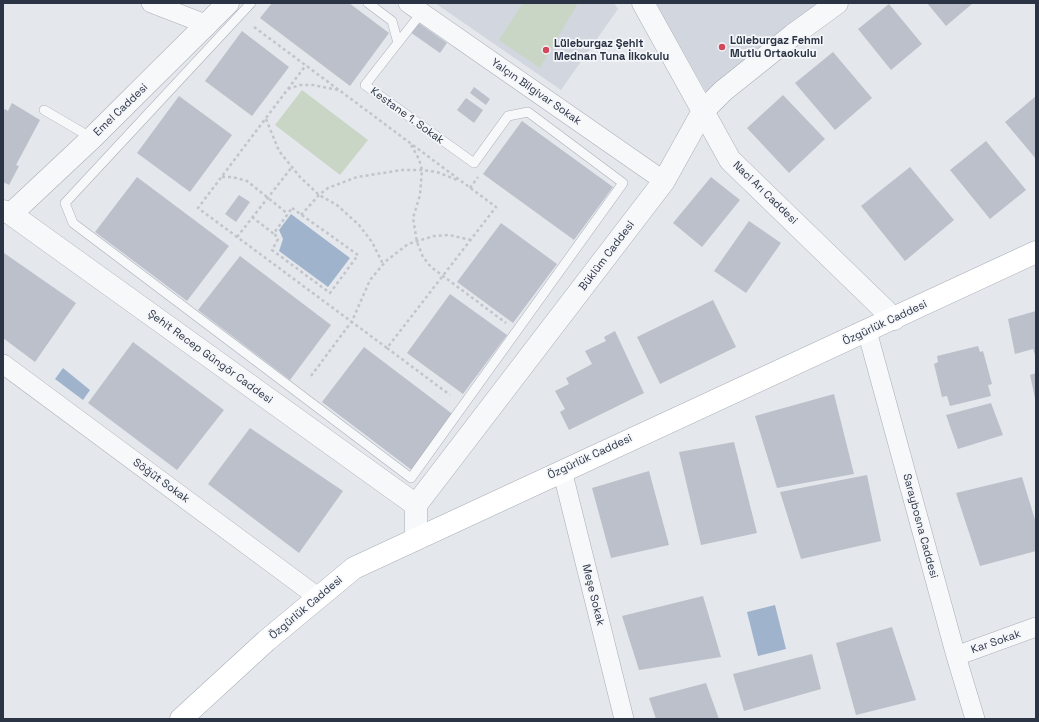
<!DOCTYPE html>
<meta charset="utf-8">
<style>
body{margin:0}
#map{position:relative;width:1039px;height:722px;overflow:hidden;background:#e4e7ec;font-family:"Space Grotesk",sans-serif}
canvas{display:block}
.frame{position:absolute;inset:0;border:4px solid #2b3445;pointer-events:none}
</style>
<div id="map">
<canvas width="1039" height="722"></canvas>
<div class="frame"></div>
</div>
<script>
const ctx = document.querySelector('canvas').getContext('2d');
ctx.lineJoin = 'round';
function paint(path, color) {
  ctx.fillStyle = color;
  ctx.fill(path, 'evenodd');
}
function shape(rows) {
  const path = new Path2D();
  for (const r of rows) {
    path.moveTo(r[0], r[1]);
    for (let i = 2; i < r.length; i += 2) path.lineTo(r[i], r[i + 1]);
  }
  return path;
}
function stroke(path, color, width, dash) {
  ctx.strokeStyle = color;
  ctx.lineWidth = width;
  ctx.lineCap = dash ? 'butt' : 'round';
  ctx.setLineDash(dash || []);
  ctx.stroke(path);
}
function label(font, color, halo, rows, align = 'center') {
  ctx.font = font + ' "Space Grotesk",sans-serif';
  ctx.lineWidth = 3.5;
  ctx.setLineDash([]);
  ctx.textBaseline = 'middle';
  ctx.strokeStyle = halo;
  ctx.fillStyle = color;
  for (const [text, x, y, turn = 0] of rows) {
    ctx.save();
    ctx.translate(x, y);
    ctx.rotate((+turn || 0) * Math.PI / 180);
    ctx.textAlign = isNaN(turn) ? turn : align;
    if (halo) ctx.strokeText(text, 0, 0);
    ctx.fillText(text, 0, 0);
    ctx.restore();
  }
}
paint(shape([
 [435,3,614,3,618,9,561,90],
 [656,3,820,3,706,92]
]), '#d2d6de');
paint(shape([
 [523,3,578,3,540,68,499,40],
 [302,90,368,140,340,175,275,125]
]), '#c9d6c5');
paint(shape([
 [291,214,350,258,328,287,279,251,283,239,279,230],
 [63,368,90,390,83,400,55,379],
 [775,605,786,649,758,656,747,612]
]), '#9fb4cc');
paint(shape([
 [272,3,349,3,389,33,350,86,260,18],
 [927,3,973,3,946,26],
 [889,4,922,44,891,70,858,29],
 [417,22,447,43,440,53,410,32],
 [242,31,289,67,252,116,205,81],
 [833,52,872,98,835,130,795,83],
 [474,87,490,99,486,105,470,93],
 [783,95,825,139,789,173,747,128],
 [179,96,232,135,190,192,137,153],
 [1036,96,1036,159,1005,122],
 [466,98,483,110,474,123,457,110],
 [12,103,40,120,16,165,19,166,9,185,3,182,3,112,5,109,8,111],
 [522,121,613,187,574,240,483,174],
 [986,141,1026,190,990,219,950,170],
 [910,167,954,220,905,261,861,206],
 [137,177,229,246,187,301,95,232],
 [711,177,740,200,702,247,673,223],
 [239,195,250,202,236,222,225,214],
 [749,221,781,243,746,293,714,271],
 [501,223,557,264,513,323,457,282],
 [4,253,76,303,35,362,3,338],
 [240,256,331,325,290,380,198,310],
 [450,294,507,335,463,394,407,353],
 [713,300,736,347,660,384,637,337],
 [1036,311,1036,358,1033,349,1015,354,1008,319],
 [615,331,644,393,569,430,560,412,565,409,555,391,569,384,566,378,592,364,585,351,606,341,604,337],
 [133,342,224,410,177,470,88,403],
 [978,346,980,352,983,351,992,384,988,385,991,396,950,406,947,396,942,397,934,364,938,362,937,356],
 [364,347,455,416,413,471,322,402],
 [1036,373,1036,398,1035,398,1030,375],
 [834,394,854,474,777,488,755,416],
 [991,403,1003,435,958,449,946,415],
 [250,428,343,491,299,553,208,484],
 [734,442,757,533,701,545,679,452],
 [649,471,669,545,611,558,592,488],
 [867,475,881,541,801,559,780,492],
 [1022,477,1036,523,1036,551,980,566,956,493],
 [703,596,721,657,639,670,622,616],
 [892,627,916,700,856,715,836,643],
 [812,654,821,689,744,711,733,674],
 [706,683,719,719,656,719,649,698]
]), '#bbc0ca');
const service = shape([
 [251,3,65,203,73,223,411,478,623,183,528,112,508,116,474,163,365,85,422,12],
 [368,3,392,21,398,43],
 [44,110,92,138]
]);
const minor = shape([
 [151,3,208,25],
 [408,3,664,181],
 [867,331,956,656,975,719],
 [3,364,319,598],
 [562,470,624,719],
 [956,656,1036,627]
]);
const tertiary = shape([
 [643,3,730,160,894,319],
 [3,211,11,214,416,505],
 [11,214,92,138,228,3],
 [416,538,416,505,664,181,703,111,723,91,793,35,837,3]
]);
const secondary = shape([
 [181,719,266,641,354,568,1036,252]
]);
stroke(service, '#a9aeb7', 10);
stroke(minor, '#a9aeb7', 20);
stroke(tertiary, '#a9aeb7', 23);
stroke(secondary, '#a9aeb7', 23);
stroke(shape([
 [254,27,339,90,496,207,387,348,198,208,306,65],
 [288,89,300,85,313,85,338,90],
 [266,119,279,151,300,177,319,195,337,205,359,225,372,242,383,264],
 [411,145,419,159,422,170,420,195,413,218,417,242,423,257,431,267,506,323],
 [222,177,232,177,247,181,288,214],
 [470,188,478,177],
 [292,208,358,255,330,293,272,250,278,239,274,233,292,208],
 [301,215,319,195,328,188,357,177,402,170,422,170,437,172,457,180],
 [252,217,274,234],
 [237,237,292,167],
 [387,348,450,395],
 [311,376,352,321,370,280,386,261,408,244,434,236,449,235,471,240]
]), '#c2c5cb', 2.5, [3, 3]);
stroke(service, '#f7f8fa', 9);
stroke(minor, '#f7f8fa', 19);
stroke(tertiary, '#f7f8fa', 22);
stroke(secondary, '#fff', 22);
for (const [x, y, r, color] of [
 [722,47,4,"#d1495b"],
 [546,50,4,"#d1495b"]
]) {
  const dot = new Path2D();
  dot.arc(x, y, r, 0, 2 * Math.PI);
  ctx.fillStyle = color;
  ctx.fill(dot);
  stroke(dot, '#f4f6f9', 1.5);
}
label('bold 11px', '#2b3445', '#f4f6f9', [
 ["Lüleburgaz Fehmi",730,41],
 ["Mutlu Ortaokulu",730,54],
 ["Lüleburgaz Şehit",554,44],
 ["Mednan Tuna İlkokulu",554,57]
], 'left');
label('11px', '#2b3445', '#f4f6f9', [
 ["Yalçın Bilgivar Sokak",536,92,35],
 ["Emel Caddesi",121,110,-44],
 ["Kestane 1. Sokak",407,116,36],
 ["Naci Arı Caddesi",765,193,44],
 ["Büklüm Caddesi",607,256,-53],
 ["Özgürlük Caddesi",885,323,-25],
 ["Şehit Recep Güngör Caddesi",210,357,36],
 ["Özgürlük Caddesi",590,457,-25],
 ["Söğüt Sokak",161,481,36],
 ["Saraybosna Caddesi",920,526,75],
 ["Meşe Sokak",593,595,76],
 ["Özgürlük Caddesi",306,608,-40],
 ["Kar Sokak",996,642,-19]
]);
</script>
